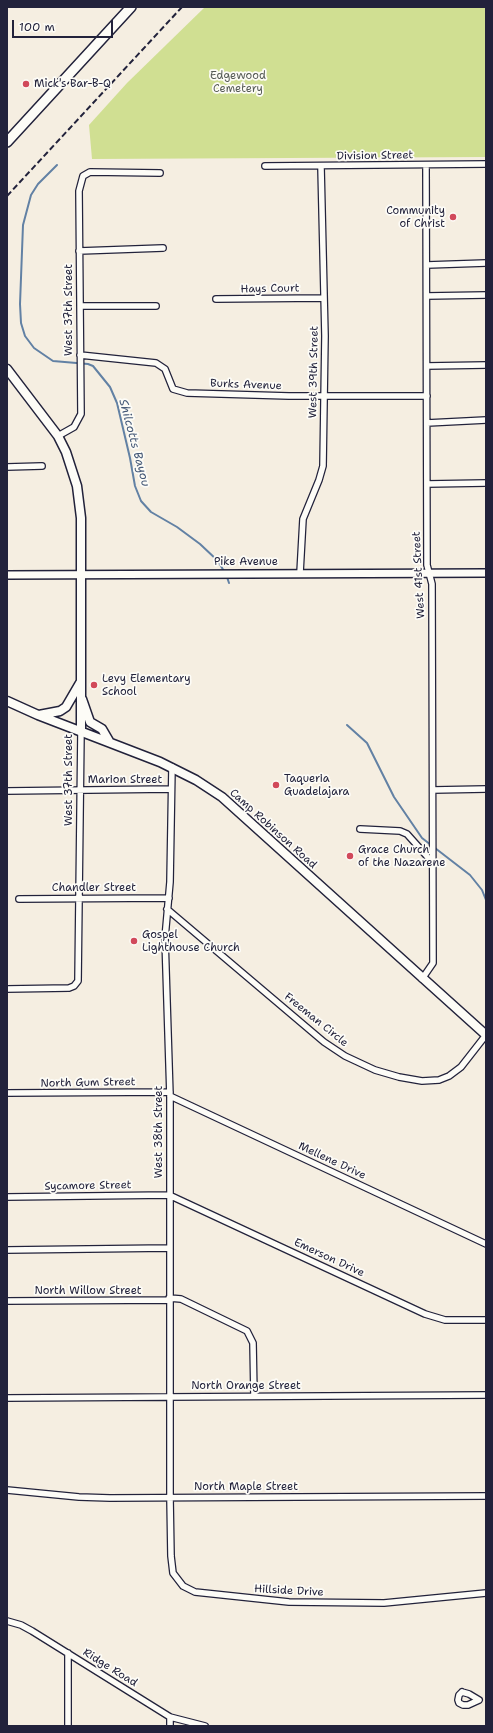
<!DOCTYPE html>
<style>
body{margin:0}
#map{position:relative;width:493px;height:1733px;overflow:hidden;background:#f5eee1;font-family:"Shantell Sans",sans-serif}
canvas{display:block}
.frame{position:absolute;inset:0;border:8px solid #22223b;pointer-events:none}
.scale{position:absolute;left:12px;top:20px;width:101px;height:18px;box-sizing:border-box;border:2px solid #22223b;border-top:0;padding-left:5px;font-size:12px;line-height:14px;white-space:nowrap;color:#22223b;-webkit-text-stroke:3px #fdfcf7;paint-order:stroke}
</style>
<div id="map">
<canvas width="493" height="1733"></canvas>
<div class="frame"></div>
<div class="scale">100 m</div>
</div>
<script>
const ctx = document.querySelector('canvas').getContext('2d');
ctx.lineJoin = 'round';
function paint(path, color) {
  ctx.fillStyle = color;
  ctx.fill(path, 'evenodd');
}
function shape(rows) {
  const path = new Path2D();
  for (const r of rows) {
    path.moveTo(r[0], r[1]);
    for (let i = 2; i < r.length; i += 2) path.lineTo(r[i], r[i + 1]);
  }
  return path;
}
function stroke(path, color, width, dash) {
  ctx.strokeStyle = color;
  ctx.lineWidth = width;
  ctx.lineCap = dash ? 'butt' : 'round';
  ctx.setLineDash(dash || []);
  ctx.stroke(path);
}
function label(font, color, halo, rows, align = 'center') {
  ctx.font = font + ' "Shantell Sans",sans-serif';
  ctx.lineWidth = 3.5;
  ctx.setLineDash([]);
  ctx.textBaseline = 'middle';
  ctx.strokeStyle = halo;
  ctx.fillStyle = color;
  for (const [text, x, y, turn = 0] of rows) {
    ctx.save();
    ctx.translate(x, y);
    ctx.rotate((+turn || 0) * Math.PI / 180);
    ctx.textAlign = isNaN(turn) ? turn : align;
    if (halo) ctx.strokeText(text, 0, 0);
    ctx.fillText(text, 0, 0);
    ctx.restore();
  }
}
paint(shape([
 [205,7,486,7,486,157,92,159,89,125,127,83]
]), '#d0df92');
stroke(shape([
 [57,165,38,184,31,195,23,225,20,304,21,323,25,336,34,348,53,361,88,364,93,366,110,387,117,403,130,458,135,486,141,501,151,512,177,527,200,544,218,561,225,573],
 [227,577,229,583],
 [347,725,367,743,394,797,422,838,431,845],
 [435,848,470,875,482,890,486,900]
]), '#6281a4', 2);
const minor = shape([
 [265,166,486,164],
 [79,251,163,248],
 [427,265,486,263],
 [427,296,486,295],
 [216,299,324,298],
 [80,306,156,306],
 [80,355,156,363,165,369,173,389,187,393,289,396,427,396],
 [427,366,486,365],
 [427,423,486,420],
 [58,436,74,427,81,414,79,191,83,176,90,172,160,173],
 [7,467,42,466],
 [427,484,486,483],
 [300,573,303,519,319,480,323,466,325,336,321,167],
 [172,767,170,882,165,938,170,1096,170,1498,171,1556,173,1573,183,1586,195,1592,289,1602,384,1603,486,1593],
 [433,790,486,789],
 [7,791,171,789],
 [360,829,400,831,407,834,433,863],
 [19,899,169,898],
 [167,909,324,1042,345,1056,375,1070,399,1077,422,1081,439,1080,449,1076,461,1067,486,1035],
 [422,979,433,963,432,584,427,565,426,166],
 [7,989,69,988,74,986,78,981,81,731],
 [7,1093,170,1092],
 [170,1096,486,1244],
 [7,1197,169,1195,425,1314,445,1320,486,1320],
 [7,1250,169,1248],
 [169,1298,181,1299,247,1331,253,1343,254,1396],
 [7,1301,169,1300],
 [7,1398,486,1395],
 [7,1490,79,1497,110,1498,486,1496],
 [7,1621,21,1625,32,1631,170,1717,205,1726],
 [68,1653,68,1726],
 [462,1692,469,1694,479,1700,468,1705,463,1705,459,1703,458,1700,459,1695,462,1692],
 [170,1717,170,1726]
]);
const tertiary = shape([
 [7,575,486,573]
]);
const secondary = shape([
 [7,369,58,436,66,452,77,486,81,518,81,731],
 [82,699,90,722,102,729,109,741],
 [7,701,38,715,160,762,196,780,222,797,486,1035],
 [39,715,60,711,66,707,80,683]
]);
const primary = shape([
 [7,142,131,7]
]);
stroke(minor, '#22223b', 8);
stroke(tertiary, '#22223b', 10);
stroke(secondary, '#22223b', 11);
stroke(primary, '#22223b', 12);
stroke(minor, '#fdfcf7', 5.5);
stroke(tertiary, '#fdfcf7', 7);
stroke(secondary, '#fdfcf7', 8);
stroke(primary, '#fdfcf7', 9);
stroke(shape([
 [7,196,182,7]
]), '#22223b', 2, [6, 3]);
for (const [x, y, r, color] of [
 [26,84,4,"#d1495b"],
 [453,217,4,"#d1495b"],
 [94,685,4,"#d1495b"],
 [276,785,4,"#d1495b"],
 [350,856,4,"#d1495b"],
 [134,941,4,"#d1495b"]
]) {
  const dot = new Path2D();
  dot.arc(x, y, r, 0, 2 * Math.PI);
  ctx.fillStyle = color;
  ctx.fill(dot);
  stroke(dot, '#fdfcf7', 1.5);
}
label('11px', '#565b55', '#fdfcf7', [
 ["Edgewood",238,76],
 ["Cemetery",238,89]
]);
label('11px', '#22223b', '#fdfcf7', [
 ["Mick's Bar-B-Q",34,84],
 ["Community",445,211,"right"],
 ["of Christ",445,224,"right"],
 ["Levy Elementary",102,679],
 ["School",102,692],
 ["Taqueria",284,779],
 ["Guadelajara",284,792],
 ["Grace Church",358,850],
 ["of the Nazarene",358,863],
 ["Gospel",142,935],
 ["Lighthouse Church",142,948]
], 'left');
label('11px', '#22223b', '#fdfcf7', [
 ["Division Street",375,156,-1],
 ["Hays Court",270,289,-1],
 ["West 37th Street",69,310,-90],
 ["West 39th Street",314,372,-89],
 ["Burks Avenue",246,385,2],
 ["Pike Avenue",246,562],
 ["West 41st Street",419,575,-93],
 ["West 37th Street",69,780,-90],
 ["Marion Street",125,780],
 ["Camp Robinson Road",273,829,42],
 ["Chandler Street",94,888],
 ["Freeman Circle",316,1020,39],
 ["North Gum Street",88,1083,-1],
 ["West 38th Street",159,1132,-90],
 ["Mellene Drive",332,1161,25],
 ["Sycamore Street",88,1186,-1],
 ["Emerson Drive",329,1258,25],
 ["North Willow Street",88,1291],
 ["North Orange Street",246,1386],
 ["North Maple Street",246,1487],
 ["Hillside Drive",289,1591,3],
 ["Ridge Road",110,1668,32]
]);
label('italic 12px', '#475a78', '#fdfcf7', [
 ["Shilcotts Bayou",134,443,75]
]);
</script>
